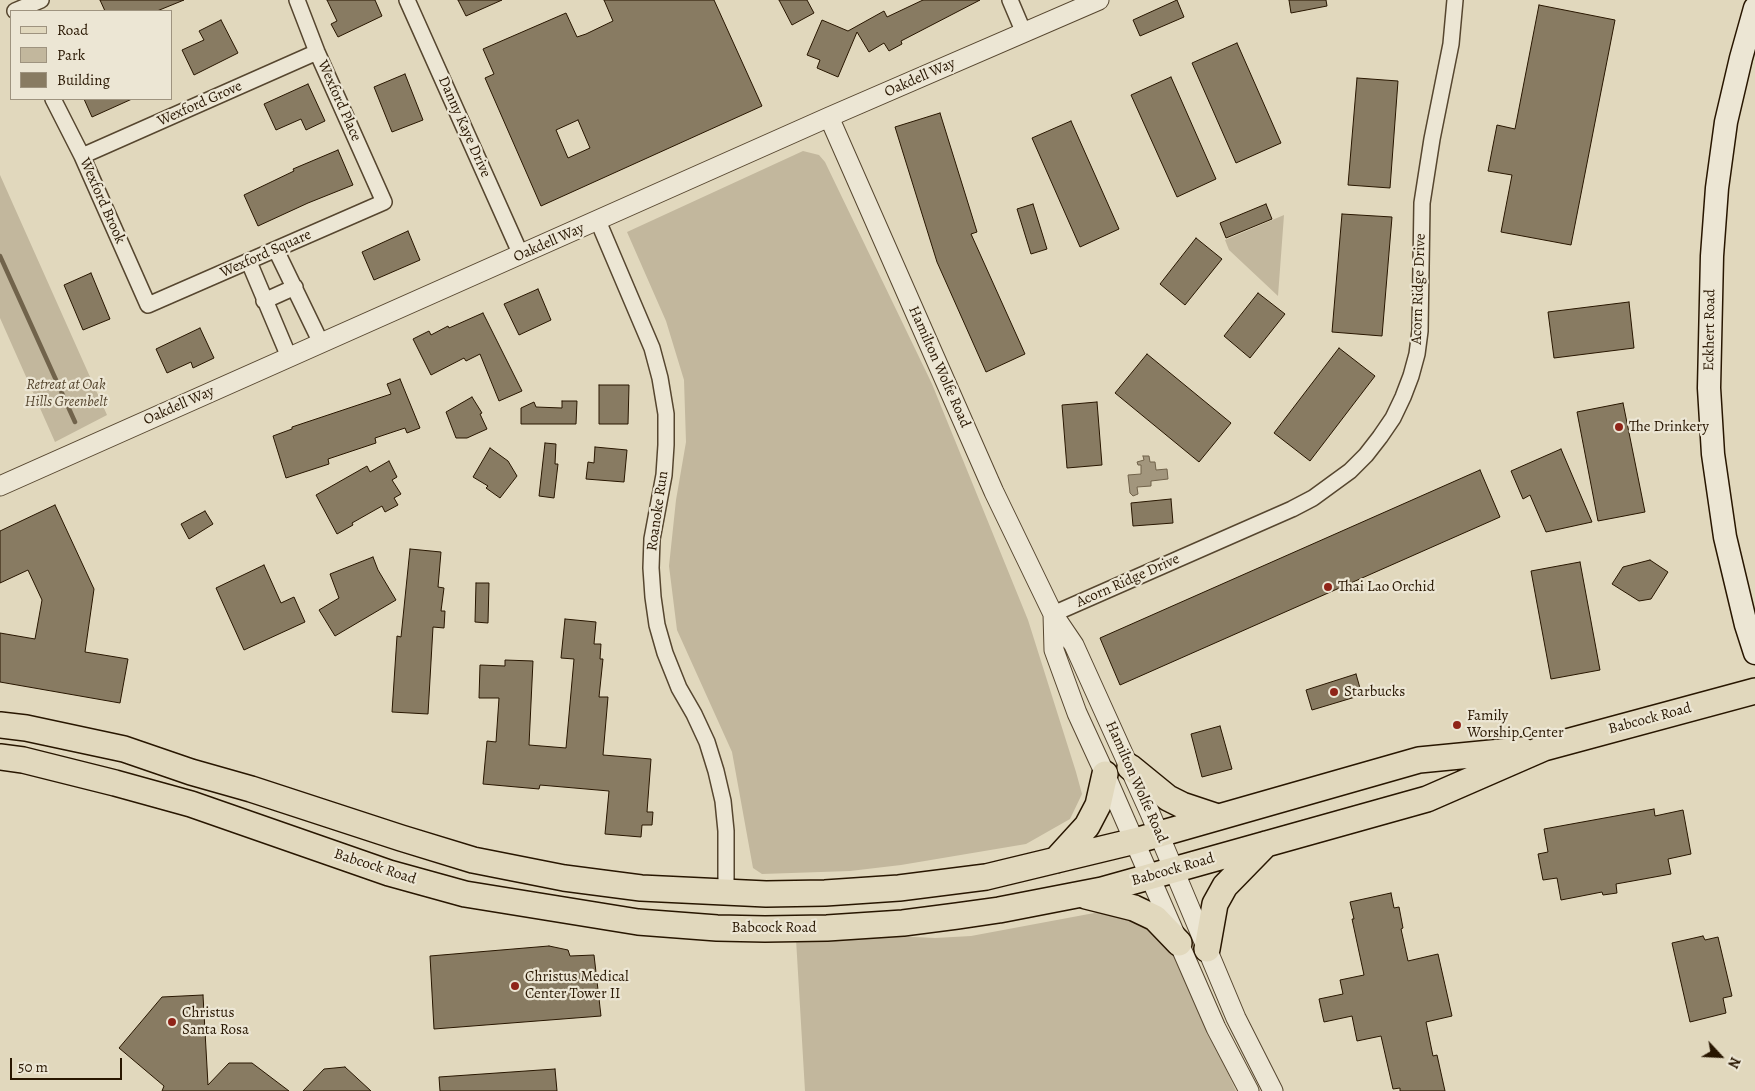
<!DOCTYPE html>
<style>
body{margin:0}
#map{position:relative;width:1755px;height:1091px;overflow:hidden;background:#e1d8bd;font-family:Alegreya,serif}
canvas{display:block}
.legend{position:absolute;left:10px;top:10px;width:162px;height:90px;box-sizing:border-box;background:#ece6d4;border:1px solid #9e937f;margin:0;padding:6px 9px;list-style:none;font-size:15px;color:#281600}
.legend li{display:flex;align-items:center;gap:10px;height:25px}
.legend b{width:25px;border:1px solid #9e937f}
.north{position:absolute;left:1695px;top:1031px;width:50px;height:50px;-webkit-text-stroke:4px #ece6d4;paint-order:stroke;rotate:115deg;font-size:14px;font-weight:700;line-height:20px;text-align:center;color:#281600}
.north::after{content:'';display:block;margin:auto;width:18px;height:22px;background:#281600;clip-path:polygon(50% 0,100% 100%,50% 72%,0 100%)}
.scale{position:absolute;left:10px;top:1058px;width:112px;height:22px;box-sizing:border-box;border:2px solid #281600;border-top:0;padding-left:6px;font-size:15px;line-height:18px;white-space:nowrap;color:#281600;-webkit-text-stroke:4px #ece6d4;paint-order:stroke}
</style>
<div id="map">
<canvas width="1755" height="1091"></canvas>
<ul class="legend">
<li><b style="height:6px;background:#e1d8bd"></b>Road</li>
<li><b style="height:14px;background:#c2b79d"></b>Park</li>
<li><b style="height:14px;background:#887b62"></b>Building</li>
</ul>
<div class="north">N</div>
<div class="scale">50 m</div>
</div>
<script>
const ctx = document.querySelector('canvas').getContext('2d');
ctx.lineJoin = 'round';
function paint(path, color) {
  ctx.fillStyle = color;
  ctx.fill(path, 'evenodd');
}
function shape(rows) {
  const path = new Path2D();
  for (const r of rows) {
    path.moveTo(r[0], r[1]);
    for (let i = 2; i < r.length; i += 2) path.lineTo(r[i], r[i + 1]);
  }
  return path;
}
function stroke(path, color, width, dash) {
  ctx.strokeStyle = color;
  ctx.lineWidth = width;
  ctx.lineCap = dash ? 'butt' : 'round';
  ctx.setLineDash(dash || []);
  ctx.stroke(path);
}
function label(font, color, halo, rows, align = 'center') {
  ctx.font = font + ' Alegreya,serif';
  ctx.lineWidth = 4.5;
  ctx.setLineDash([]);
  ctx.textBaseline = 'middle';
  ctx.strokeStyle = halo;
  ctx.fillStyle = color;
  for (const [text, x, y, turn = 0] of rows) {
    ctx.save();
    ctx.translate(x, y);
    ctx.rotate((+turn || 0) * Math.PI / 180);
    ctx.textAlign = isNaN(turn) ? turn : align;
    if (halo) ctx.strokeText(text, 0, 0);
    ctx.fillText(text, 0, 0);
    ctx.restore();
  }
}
paint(shape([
 [803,151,819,155,825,162,932,384,1028,620,1076,772,1082,794,1070,819,1026,844,901,865,850,871,762,874,753,868,732,752,677,630,669,566,676,500,686,442,684,380,666,321,627,232],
 [0,175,107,415,55,442,0,318],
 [1284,215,1278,296,1229,250,1225,240],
 [1105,911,1133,915,1166,942,1180,967,1236,1091,805,1091,796,939,893,936,935,938,971,936]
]), '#c2b79d');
const water = shape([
 [1143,456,1149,456,1150,462,1155,462,1156,470,1167,469,1168,479,1151,481,1151,486,1137,487,1138,494,1133,496,1130,493,1128,475,1141,474,1141,465,1138,465,1137,462,1144,460,1143,456]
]);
paint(water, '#a2967d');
stroke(water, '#71634b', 1);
stroke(shape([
 [0,256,75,422]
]), '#71634b', 4.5);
const building = shape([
 [100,0,184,0,157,11,105,11,100,0],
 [327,0,375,0,382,16,338,37,331,24,337,21,327,0],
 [458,0,502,0,466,16,458,0],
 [604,0,714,0,762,106,541,206,485,78,494,74,483,49,566,13,577,37,586,34,613,21,604,0],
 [578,120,590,148,568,158,556,130,578,120],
 [779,0,807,0,814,13,792,25,779,0],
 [923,0,980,0,901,41,902,44,889,51,884,43,869,52,857,32,838,77,817,68,820,60,807,55,822,20,848,31,884,11,887,17,923,0],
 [1177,0,1184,17,1140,36,1133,20,1177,0],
 [1289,0,1326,0,1327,6,1291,13,1289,0],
 [1539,5,1615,20,1571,245,1501,232,1512,175,1488,171,1497,125,1515,129,1539,5],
 [221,20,238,53,194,75,182,50,204,40,199,31,221,20],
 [1237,43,1281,143,1236,163,1192,63,1237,43],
 [405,74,423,120,392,132,374,87,405,74],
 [1171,77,1216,179,1177,197,1131,95,1171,77],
 [1357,78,1398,81,1390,188,1348,185,1357,78],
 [308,84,325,121,306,130,301,119,276,130,264,104,308,84],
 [84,99,132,99,92,117,84,99],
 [940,113,977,232,971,234,1025,354,986,372,937,262,895,127,940,113],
 [1071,121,1119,229,1080,247,1032,138,1071,121],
 [338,150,353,185,308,203,258,226,244,195,294,171,293,169,338,150],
 [1033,204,1047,249,1031,254,1017,209,1033,204],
 [1266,204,1272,219,1226,238,1220,223,1266,204],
 [1342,214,1392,217,1382,336,1332,332,1342,214],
 [408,231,420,260,374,280,362,252,408,231],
 [1196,238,1222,259,1185,305,1160,284,1196,238],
 [91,273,110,319,83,330,64,285,91,273],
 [538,289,551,320,519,335,504,304,538,289],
 [1258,293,1285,314,1250,358,1224,336,1258,293],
 [1629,302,1634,348,1554,358,1548,312,1629,302],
 [483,313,522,391,499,401,480,354,466,361,464,358,431,375,413,339,429,331,431,335,448,326,449,328,483,313],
 [200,328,214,358,193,368,191,362,167,373,156,349,200,328],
 [1339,348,1375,376,1310,461,1274,433,1339,348],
 [1147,354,1231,423,1199,462,1115,393,1147,354],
 [400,379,420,428,407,433,405,428,375,438,376,443,328,459,329,464,286,478,273,436,292,429,292,427,391,394,387,384,400,379],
 [599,385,629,385,628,424,599,424,599,385],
 [472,397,482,413,480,414,487,429,467,438,456,438,446,412,472,397],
 [562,401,577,401,576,424,521,424,521,408,534,402,536,407,562,408,562,401],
 [1097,402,1102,465,1067,468,1062,405,1097,402],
 [1623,403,1645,512,1598,521,1577,412,1623,403],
 [545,443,556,444,555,464,558,464,554,498,539,496,545,443],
 [595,447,627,450,624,482,586,479,588,462,594,463,595,447],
 [490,448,508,461,517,476,500,498,486,488,488,486,473,477,490,448],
 [1561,449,1592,522,1546,532,1530,495,1523,499,1511,471,1561,449],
 [389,461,397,477,392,480,401,494,394,498,398,505,385,512,382,506,352,523,353,525,337,534,316,495,367,466,370,472,389,461],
 [1480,470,1500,517,1120,685,1100,638,1480,470],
 [1171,499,1173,523,1133,526,1131,503,1171,499],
 [55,505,94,589,85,652,128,659,120,703,0,682,0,633,35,639,42,600,28,570,0,583,0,531,55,505],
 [205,511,213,524,189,539,181,524,205,511],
 [410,549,441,552,438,587,444,588,441,611,445,611,444,628,433,627,428,714,392,712,397,636,401,637,410,549],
 [373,557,378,570,396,600,335,636,319,610,339,598,330,574,373,557],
 [1650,560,1668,572,1651,599,1639,601,1612,584,1623,567,1650,560],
 [1580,562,1600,670,1551,679,1531,571,1580,562],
 [264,565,281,603,294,597,305,622,244,650,216,588,264,565],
 [476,583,489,583,488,623,475,622,476,583],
 [565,619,596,622,594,644,601,644,600,659,603,659,599,697,608,697,603,755,651,759,647,812,653,812,652,825,642,825,641,837,605,834,609,791,540,785,539,789,483,784,487,741,496,742,499,698,479,698,480,665,505,666,505,660,533,661,529,745,566,748,574,659,561,658,565,619],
 [1356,674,1362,695,1312,710,1306,690,1356,674],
 [1220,726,1232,769,1202,777,1191,734,1220,726],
 [1654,809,1655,816,1683,810,1691,854,1668,859,1671,874,1616,884,1617,893,1603,895,1602,892,1561,900,1557,878,1543,880,1538,854,1548,852,1544,829,1654,809],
 [1391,893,1394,908,1399,907,1403,928,1401,929,1408,961,1438,954,1452,1016,1426,1022,1433,1056,1437,1055,1445,1091,1400,1091,1400,1088,1393,1089,1381,1036,1357,1041,1352,1016,1324,1022,1319,999,1343,994,1340,980,1364,975,1352,919,1354,919,1350,902,1391,893],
 [1703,936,1705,940,1718,937,1732,996,1723,998,1726,1013,1690,1022,1672,943,1703,936],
 [549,946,568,950,570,956,594,955,601,1016,434,1029,430,956,549,946],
 [203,995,208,1085,229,1063,252,1063,289,1091,162,1091,164,1086,119,1048,162,997,203,995],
 [345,1067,371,1091,303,1091,324,1069,345,1067],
 [555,1069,557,1091,440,1091,439,1077,555,1069]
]);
paint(building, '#887b62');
stroke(building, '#281600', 1);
const minor = shape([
 [407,0,521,255],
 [1010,0,1024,33],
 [15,11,41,0],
 [53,99,82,156,148,305,384,202,317,52,297,0],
 [82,156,317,52],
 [598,221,652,348,660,378,666,414,666,445,664,475,652,539,651,568,653,597,657,625,665,653,679,688,694,714,707,742,716,771,723,801,726,831,726,891],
 [276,250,321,343],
 [249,262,289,357],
 [264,301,295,287],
 [1053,614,1292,509,1313,498,1350,471,1366,455,1380,437,1393,418,1403,397,1411,376,1417,354,1420,331,1422,203,1432,139,1451,44,1455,0]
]);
const tertiary = shape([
 [829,117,994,492,1053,614,1074,645,1150,813,1236,1018,1273,1091],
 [0,486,829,117,1099,0],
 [1053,614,1054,650,1077,713,1105,774,1216,1028,1249,1091]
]);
const secondary = shape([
 [1755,8,1741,58,1726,122,1717,188,1712,256,1709,388,1713,454,1725,537,1746,625,1755,653]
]);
const primary = shape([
 [0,725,26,728,124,749,191,772,251,789,401,838,473,860,564,878,641,888,766,894,825,893,899,888,986,877,1135,841,1419,760,1522,750],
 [0,757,23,760,115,783,191,804,389,873,465,894,638,922,717,928,765,929,827,928,903,923,957,916,999,910,1102,890,1427,799,1544,748,1755,691],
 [1130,767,1168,798,1182,805,1218,817],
 [1056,860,1087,826,1098,805,1105,774],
 [1086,896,1134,908,1155,918,1179,943],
 [1207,949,1215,904,1225,886,1266,844]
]);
stroke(minor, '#56462f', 18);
stroke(tertiary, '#56462f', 21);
stroke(secondary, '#281600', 25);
stroke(primary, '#281600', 28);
stroke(minor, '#ece6d4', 15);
stroke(tertiary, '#ece6d4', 19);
stroke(secondary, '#ece6d4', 22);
stroke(primary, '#e1d8bd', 25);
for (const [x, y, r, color] of [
 [1619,427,5,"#8f2418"],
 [1328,587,5,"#8f2418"],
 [1334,692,5,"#8f2418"],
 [1457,725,5,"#8f2418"],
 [515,986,5,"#8f2418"],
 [172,1022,5,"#8f2418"]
]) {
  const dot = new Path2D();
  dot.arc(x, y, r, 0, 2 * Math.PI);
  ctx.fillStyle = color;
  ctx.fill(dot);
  stroke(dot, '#ece6d4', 2);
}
label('15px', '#281600', '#ece6d4', [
 ["Oakdell Way",920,78,-24],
 ["Wexford Place",339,101,66],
 ["Wexford Grove",200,104,-24],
 ["Danny Kaye Drive",464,127,66],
 ["Wexford Brook",102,201,66],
 ["Oakdell Way",549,243,-24],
 ["Wexford Square",266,254,-24],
 ["Acorn Ridge Drive",1419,289,-88],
 ["Eckhert Road",1710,330,-89],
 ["Hamilton Wolfe Road",939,367,66],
 ["Oakdell Way",179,406,-24],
 ["Roanoke Run",658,511,-82],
 ["Acorn Ridge Drive",1128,581,-24],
 ["Babcock Road",1650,719,-15],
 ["Hamilton Wolfe Road",1136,782,66],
 ["Babcock Road",375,867,18],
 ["Babcock Road",1173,870,-16],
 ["Babcock Road",774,928]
]);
label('italic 15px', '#56462f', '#ece6d4', [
 ["Retreat at Oak",66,385],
 ["Hills Greenbelt",66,402]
]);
label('15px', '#281600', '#ece6d4', [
 ["The Drinkery",1629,427],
 ["Thai Lao Orchid",1338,587],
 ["Starbucks",1344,692],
 ["Family",1467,716],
 ["Worship Center",1467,733],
 ["Christus Medical",525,977],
 ["Center Tower II",525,994],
 ["Christus",182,1013],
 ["Santa Rosa",182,1030]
], 'left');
</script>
